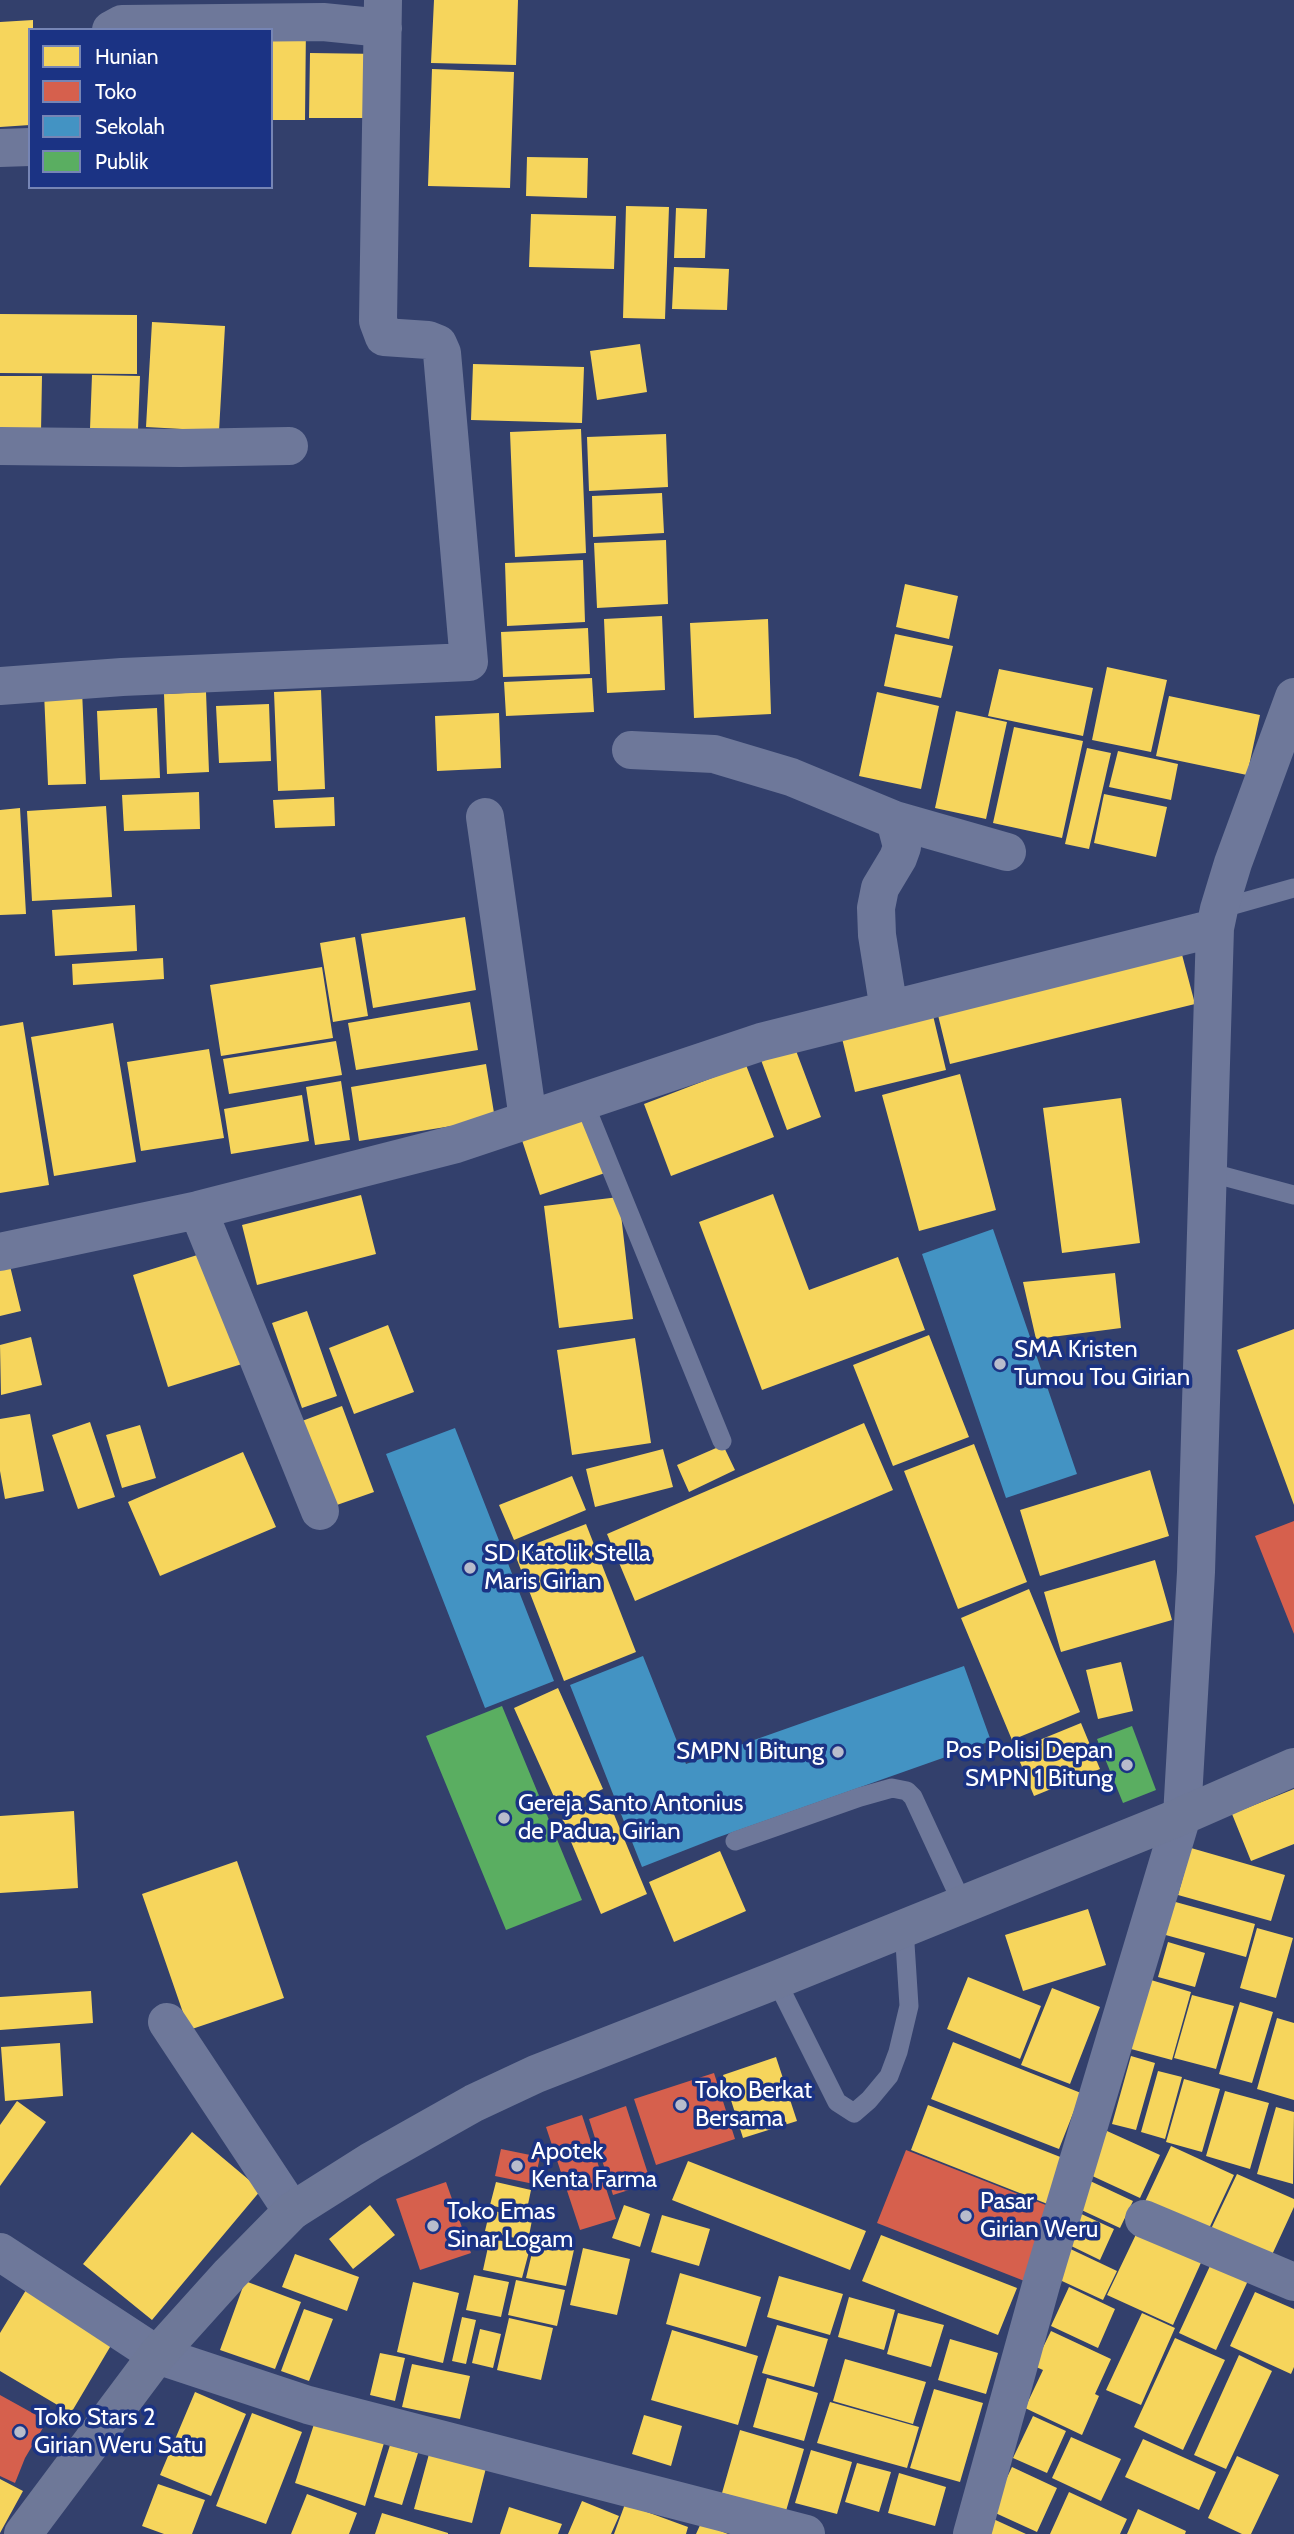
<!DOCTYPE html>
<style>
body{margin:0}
#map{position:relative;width:1294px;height:2534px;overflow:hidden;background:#33406c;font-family:Cabin,sans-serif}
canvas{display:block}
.legend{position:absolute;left:28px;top:28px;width:245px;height:161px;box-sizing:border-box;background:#1b3384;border:2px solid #7685b5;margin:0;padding:9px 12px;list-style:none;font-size:21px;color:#fff}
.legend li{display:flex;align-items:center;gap:14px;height:35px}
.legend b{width:35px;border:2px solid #7685b5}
</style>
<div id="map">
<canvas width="1294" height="2534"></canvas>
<ul class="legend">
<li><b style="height:19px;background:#f6d55c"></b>Hunian</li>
<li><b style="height:19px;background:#d6604d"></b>Toko</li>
<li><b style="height:19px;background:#4393c3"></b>Sekolah</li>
<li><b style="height:19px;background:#5aae61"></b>Publik</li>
</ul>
</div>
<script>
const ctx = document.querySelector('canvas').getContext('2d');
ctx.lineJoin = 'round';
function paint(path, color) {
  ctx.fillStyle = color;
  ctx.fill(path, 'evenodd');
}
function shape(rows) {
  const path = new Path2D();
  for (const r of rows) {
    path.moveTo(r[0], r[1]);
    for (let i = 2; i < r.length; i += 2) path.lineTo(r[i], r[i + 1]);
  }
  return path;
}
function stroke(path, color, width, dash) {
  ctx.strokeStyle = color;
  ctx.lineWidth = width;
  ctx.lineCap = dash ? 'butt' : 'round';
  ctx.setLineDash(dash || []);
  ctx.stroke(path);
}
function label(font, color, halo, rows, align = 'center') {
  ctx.font = font + ' Cabin,sans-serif';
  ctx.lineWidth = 7;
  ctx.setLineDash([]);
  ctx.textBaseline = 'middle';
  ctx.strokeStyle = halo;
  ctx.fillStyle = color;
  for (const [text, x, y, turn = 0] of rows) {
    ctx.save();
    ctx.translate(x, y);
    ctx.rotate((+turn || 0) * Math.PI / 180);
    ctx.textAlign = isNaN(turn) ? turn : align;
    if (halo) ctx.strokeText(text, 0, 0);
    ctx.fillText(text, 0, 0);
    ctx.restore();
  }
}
paint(shape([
 [434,0,518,0,516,65,431,63],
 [33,20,33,30,30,30,30,125,0,127,0,22],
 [306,24,305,120,271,120,271,30],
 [310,53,380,54,379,118,309,118],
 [432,69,514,72,510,188,428,186],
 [527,157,588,158,587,198,526,196],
 [626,206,669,207,665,319,623,318],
 [676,208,707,209,705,258,674,258],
 [531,214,616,216,614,269,529,267],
 [674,267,729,269,727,310,672,309],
 [0,314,137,315,137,374,0,373],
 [152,322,225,326,219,431,146,427],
 [640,344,647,392,597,400,590,351],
 [473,364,584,367,582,423,471,420],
 [92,375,140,376,138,430,90,429],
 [0,376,42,376,41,432,0,431],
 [581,429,586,553,515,557,510,432],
 [666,434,668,487,589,491,587,437],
 [662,493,664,533,593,537,592,496],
 [666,540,668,604,597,608,594,543],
 [583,560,585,622,507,626,505,563],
 [905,584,958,596,949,639,896,627],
 [662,616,665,690,607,693,604,619],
 [768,619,771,714,694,718,690,623],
 [588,628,590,674,503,677,501,632],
 [895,634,953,646,941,698,884,686],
 [1107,667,1167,680,1151,752,1092,740],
 [999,669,1093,688,1083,736,988,716],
 [592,678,594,712,506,716,504,682],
 [82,690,86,784,48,785,44,692],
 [321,690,325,789,278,791,274,692],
 [206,692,209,772,167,774,164,694],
 [877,692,939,706,921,789,859,776],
 [1169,696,1260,715,1247,775,1156,756],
 [269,704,271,761,219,763,216,706],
 [157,708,160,778,100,780,97,711],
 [956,711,1007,722,986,819,935,808],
 [499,713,501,768,437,771,435,716],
 [1014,727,1083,741,1062,838,993,823],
 [1087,748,1111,753,1089,849,1065,844],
 [1118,751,1178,764,1171,800,1109,787],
 [199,792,200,829,124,831,122,795],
 [1104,794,1167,807,1156,857,1094,843],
 [334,797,335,826,275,828,273,800],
 [106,806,112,897,32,901,27,811],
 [20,808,26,914,0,915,0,810],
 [135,905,137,951,55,956,52,910],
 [465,917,476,990,373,1008,361,934],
 [355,937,368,1016,333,1022,320,943],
 [1180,947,1195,1004,950,1064,936,1007],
 [163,958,164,979,73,985,72,964],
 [322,967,333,1038,221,1056,210,985],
 [470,1002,478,1050,356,1070,348,1023],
 [931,1007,946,1070,855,1092,840,1030],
 [23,1022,49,1185,0,1193,0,1026],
 [113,1023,136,1162,54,1176,31,1037],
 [336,1041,342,1075,229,1094,223,1059],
 [795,1048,821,1117,787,1130,761,1060],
 [209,1049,224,1138,141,1151,127,1062],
 [486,1064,495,1119,359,1141,351,1087],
 [746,1065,774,1137,671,1176,644,1104],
 [960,1074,996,1210,919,1231,882,1095],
 [341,1081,350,1140,315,1145,306,1087],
 [302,1095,309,1141,231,1154,224,1109],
 [1121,1098,1140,1243,1062,1253,1043,1108],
 [584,1113,605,1173,540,1195,520,1134],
 [773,1194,809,1290,898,1257,925,1330,762,1390,699,1222],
 [361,1195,376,1254,257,1285,242,1225],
 [619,1197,633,1319,559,1328,544,1206],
 [207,1252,242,1364,168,1387,133,1275],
 [10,1266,21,1311,0,1316,0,1269],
 [1115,1273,1121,1328,1036,1339,1023,1282],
 [307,1311,337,1396,302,1408,272,1323],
 [388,1325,414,1392,354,1414,329,1348],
 [1294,1329,1294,1505,1237,1350],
 [929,1335,969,1437,893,1466,853,1365],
 [31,1337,42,1385,1,1395,0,1345],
 [635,1338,651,1443,572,1455,557,1350],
 [342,1406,374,1492,334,1506,302,1421],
 [30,1414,44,1491,5,1499,0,1471,0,1419],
 [90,1422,115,1497,78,1509,52,1435],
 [864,1423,893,1490,635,1601,607,1534],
 [140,1425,156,1478,122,1488,106,1435],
 [974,1444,1027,1582,958,1609,904,1471],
 [723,1445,735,1470,689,1492,677,1465],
 [663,1449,673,1487,595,1507,586,1469],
 [243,1452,276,1527,160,1576,128,1502],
 [1150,1470,1169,1536,1040,1576,1020,1510],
 [572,1476,586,1510,514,1540,499,1505],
 [586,1524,636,1652,564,1681,514,1552],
 [1155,1560,1172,1620,1061,1652,1044,1592],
 [1029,1589,1080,1712,1012,1740,961,1618],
 [1121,1662,1133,1711,1098,1719,1086,1670],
 [558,1688,603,1789,559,1808,514,1708],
 [1081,1723,1100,1769,1034,1796,1015,1750],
 [1294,1789,1294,1844,1251,1861,1232,1814],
 [608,1800,647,1894,601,1914,562,1820],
 [74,1811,78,1888,0,1893,0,1816],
 [1191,1848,1285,1875,1271,1921,1178,1895],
 [720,1851,746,1911,674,1942,649,1882],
 [237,1861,284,1998,189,2030,142,1894],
 [1172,1901,1255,1924,1246,1957,1162,1934],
 [1088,1909,1106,1965,1023,1991,1005,1935],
 [1257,1928,1293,1938,1276,1998,1240,1988],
 [1168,1942,1205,1953,1195,1987,1158,1977],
 [968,1977,1041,2006,1020,2059,947,2029],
 [1151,1980,1191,1992,1172,2060,1131,2049],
 [1052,1988,1100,2007,1070,2084,1021,2065],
 [91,1991,93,2023,0,2030,0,1997],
 [1192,1995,1234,2006,1216,2069,1174,2058],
 [1240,2002,1273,2012,1252,2083,1219,2074],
 [1277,2018,1294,2023,1294,2100,1257,2089],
 [953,2042,1081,2093,1059,2149,931,2099],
 [60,2043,63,2096,5,2101,1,2047],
 [1131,2056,1155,2063,1136,2130,1112,2124],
 [776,2057,797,2121,743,2138,723,2075],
 [1158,2071,1182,2077,1165,2139,1141,2132],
 [1184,2079,1220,2089,1202,2152,1166,2142],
 [1225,2091,1269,2103,1250,2169,1206,2156],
 [17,2101,46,2122,0,2186,0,2125],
 [928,2105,1068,2160,1050,2205,911,2150],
 [1276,2107,1294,2112,1293,2184,1257,2174],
 [1107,2131,1160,2155,1140,2198,1088,2174],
 [192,2132,261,2190,152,2320,83,2264],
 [1171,2146,1234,2175,1205,2237,1142,2208],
 [688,2161,866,2231,850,2270,672,2200],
 [1237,2174,1294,2199,1294,2207,1271,2257,1211,2229],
 [1088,2180,1133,2201,1120,2228,1075,2207],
 [496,2182,531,2190,526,2214,490,2205],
 [370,2205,395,2235,353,2269,329,2239],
 [624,2205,650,2214,640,2247,612,2238],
 [490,2210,532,2220,528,2241,485,2231],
 [1077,2212,1114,2229,1100,2260,1063,2242],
 [662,2215,710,2229,699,2266,651,2252],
 [1140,2226,1204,2256,1173,2325,1107,2295],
 [881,2235,1017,2288,998,2335,862,2281],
 [536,2236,575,2245,566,2286,526,2278],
 [490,2238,530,2248,522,2278,483,2270],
 [1062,2245,1117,2271,1103,2300,1049,2275],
 [583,2248,630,2259,617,2315,570,2305],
 [295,2254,359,2277,347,2311,282,2287],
 [1215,2255,1252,2272,1216,2350,1179,2333],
 [680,2273,761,2297,746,2347,666,2324],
 [474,2275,509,2282,501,2317,466,2310],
 [779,2276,843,2294,830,2335,767,2317],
 [516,2280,565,2290,557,2326,508,2315],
 [245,2281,301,2302,275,2369,220,2350],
 [413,2282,459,2293,443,2363,397,2352],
 [1069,2287,1115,2309,1098,2348,1051,2326],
 [26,2290,113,2342,71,2413,0,2371,0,2333],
 [1255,2292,1294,2309,1294,2367,1291,2374,1230,2346],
 [849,2297,895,2310,884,2350,838,2337],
 [304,2309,333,2319,309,2381,281,2371],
 [898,2313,944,2325,931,2367,887,2354],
 [1142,2313,1175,2328,1141,2405,1106,2390],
 [462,2317,476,2320,466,2364,452,2361],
 [509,2318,553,2328,541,2380,497,2370],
 [777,2325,828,2339,814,2387,762,2373],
 [480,2329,501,2334,493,2368,472,2363],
 [672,2330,758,2356,738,2425,651,2400],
 [1051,2331,1111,2359,1095,2394,1099,2396,1082,2435,1025,2408,1043,2370,1034,2366],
 [1175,2338,1225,2360,1183,2450,1134,2427],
 [950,2339,998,2353,986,2394,938,2380],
 [380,2353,405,2358,395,2401,370,2395],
 [1239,2355,1272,2371,1226,2469,1194,2455],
 [845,2359,926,2382,913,2424,833,2401],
 [412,2364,470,2376,460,2419,402,2407],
 [767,2378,818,2393,804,2441,753,2427],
 [934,2389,983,2403,960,2482,910,2468],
 [195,2392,246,2414,211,2496,160,2475],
 [830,2402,919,2427,907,2468,817,2443],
 [252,2413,302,2432,266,2524,216,2506],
 [644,2415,682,2426,671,2466,632,2454],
 [1033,2416,1066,2431,1047,2473,1013,2458],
 [315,2421,384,2443,365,2506,295,2483],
 [740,2430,804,2449,786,2511,722,2493],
 [1071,2437,1121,2459,1101,2501,1052,2478],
 [1143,2439,1216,2472,1199,2510,1125,2477],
 [390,2445,418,2453,402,2505,374,2497],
 [811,2450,852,2462,837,2514,795,2503],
 [429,2454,486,2468,472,2523,414,2509],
 [1237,2456,1279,2475,1251,2534,1242,2534,1208,2518],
 [857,2463,891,2472,879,2512,845,2502],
 [1012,2467,1057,2488,1037,2532,991,2511],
 [899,2473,946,2487,935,2526,888,2513],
 [0,2479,23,2491,0,2533],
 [158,2484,205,2500,192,2534,164,2534,142,2526],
 [1069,2492,1127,2519,1120,2534,1050,2534],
 [307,2494,357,2513,349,2534,291,2534],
 [582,2501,619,2516,611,2534,568,2534],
 [625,2504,688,2527,686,2534,614,2534],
 [509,2507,562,2524,558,2534,500,2534],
 [1138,2509,1186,2531,1185,2534,1127,2534],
 [382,2513,448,2533,448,2534,375,2534],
 [989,2517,1026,2534,981,2534],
 [701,2523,728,2534,696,2534]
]), '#f6d55c');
paint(shape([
 [1294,1521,1294,1634,1255,1536],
 [714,2073,735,2139,656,2165,634,2099],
 [626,2106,651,2183,613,2195,589,2119],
 [582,2115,616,2219,580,2230,546,2127],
 [501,2149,540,2157,534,2184,495,2176],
 [906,2150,1056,2209,1027,2282,877,2223],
 [446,2182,471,2253,420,2270,396,2199],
 [0,2395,47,2421,25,2458,15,2483,0,2476]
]), '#d6604d');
paint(shape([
 [993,1229,1077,1474,1006,1498,922,1254],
 [455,1428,554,1681,485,1708,386,1454],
 [643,1656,686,1764,964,1666,991,1741,716,1838,642,1867,570,1685]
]), '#4393c3');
paint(shape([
 [502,1706,582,1900,506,1930,426,1736],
 [1132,1726,1156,1790,1123,1803,1097,1739]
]), '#5aae61');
stroke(shape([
 [1219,909,1294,888],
 [583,1100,722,1441],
 [1208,1172,1294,1195],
 [735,1841,860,1797,892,1788,907,1791,913,1797,963,1905],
 [776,1980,837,2102,854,2113,869,2100,889,2076,898,2052,909,2006,904,1928]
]), '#6e789a', 19);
stroke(shape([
 [111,30,122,24,323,22,383,28],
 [0,148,30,147],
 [0,446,181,448,289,446],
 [0,686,122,677,469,662,442,353,438,344,428,340,384,337,378,321,383,0],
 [631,750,714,754,791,777,895,820,902,847,898,858,880,888,876,908,877,935,889,1010],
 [485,817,528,1119],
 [895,820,1007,852],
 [198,1210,320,1511],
 [0,1252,198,1210,456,1144,761,1042,1215,928],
 [167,2022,292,2211],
 [1144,2219,1294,2282],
 [0,2252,157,2355,308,2405,806,2534],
 [972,2534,1041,2285,1182,1816,1196,1572,1215,928,1219,909,1233,863,1294,697]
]), '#6e789a', 38);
stroke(shape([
 [23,2534,157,2355,230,2274,292,2211,371,2161,474,2103,536,2074,776,1980,1182,1816,1294,1767]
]), '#6e7898', 38);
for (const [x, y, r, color] of [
 [1000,1364,7,"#b8bccc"],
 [470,1568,7,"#b8bccc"],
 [838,1752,7,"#b8bccc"],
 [1127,1765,7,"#b8bccc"],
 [504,1818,7,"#b8bccc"],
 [681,2105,7,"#b8bccc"],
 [517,2166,7,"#b8bccc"],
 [966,2216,7,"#b8bccc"],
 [433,2226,7,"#b8bccc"],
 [20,2432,7,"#b8bccc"]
]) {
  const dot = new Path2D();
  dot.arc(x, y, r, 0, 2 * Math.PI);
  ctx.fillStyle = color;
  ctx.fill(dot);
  stroke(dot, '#1b3384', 2.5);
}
label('24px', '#fff', '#1b3384', [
 ["SMA Kristen",1014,1350],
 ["Tumou Tou Girian",1014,1378],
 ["SD Katolik Stella",484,1554],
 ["Maris Girian",484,1582],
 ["Pos Polisi Depan",1113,1751,"right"],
 ["SMPN 1 Bitung",1113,1779,"right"],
 ["SMPN 1 Bitung",824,1752,"right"],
 ["Gereja Santo Antonius",518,1804],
 ["de Padua, Girian",518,1832],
 ["Toko Berkat",695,2091],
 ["Bersama",695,2119],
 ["Apotek",531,2152],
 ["Kenta Farma",531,2180],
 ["Pasar",980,2202],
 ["Girian Weru",980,2230],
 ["Toko Emas",447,2212],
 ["Sinar Logam",447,2240],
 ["Toko Stars 2",34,2418],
 ["Girian Weru Satu",34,2446]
], 'left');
</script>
